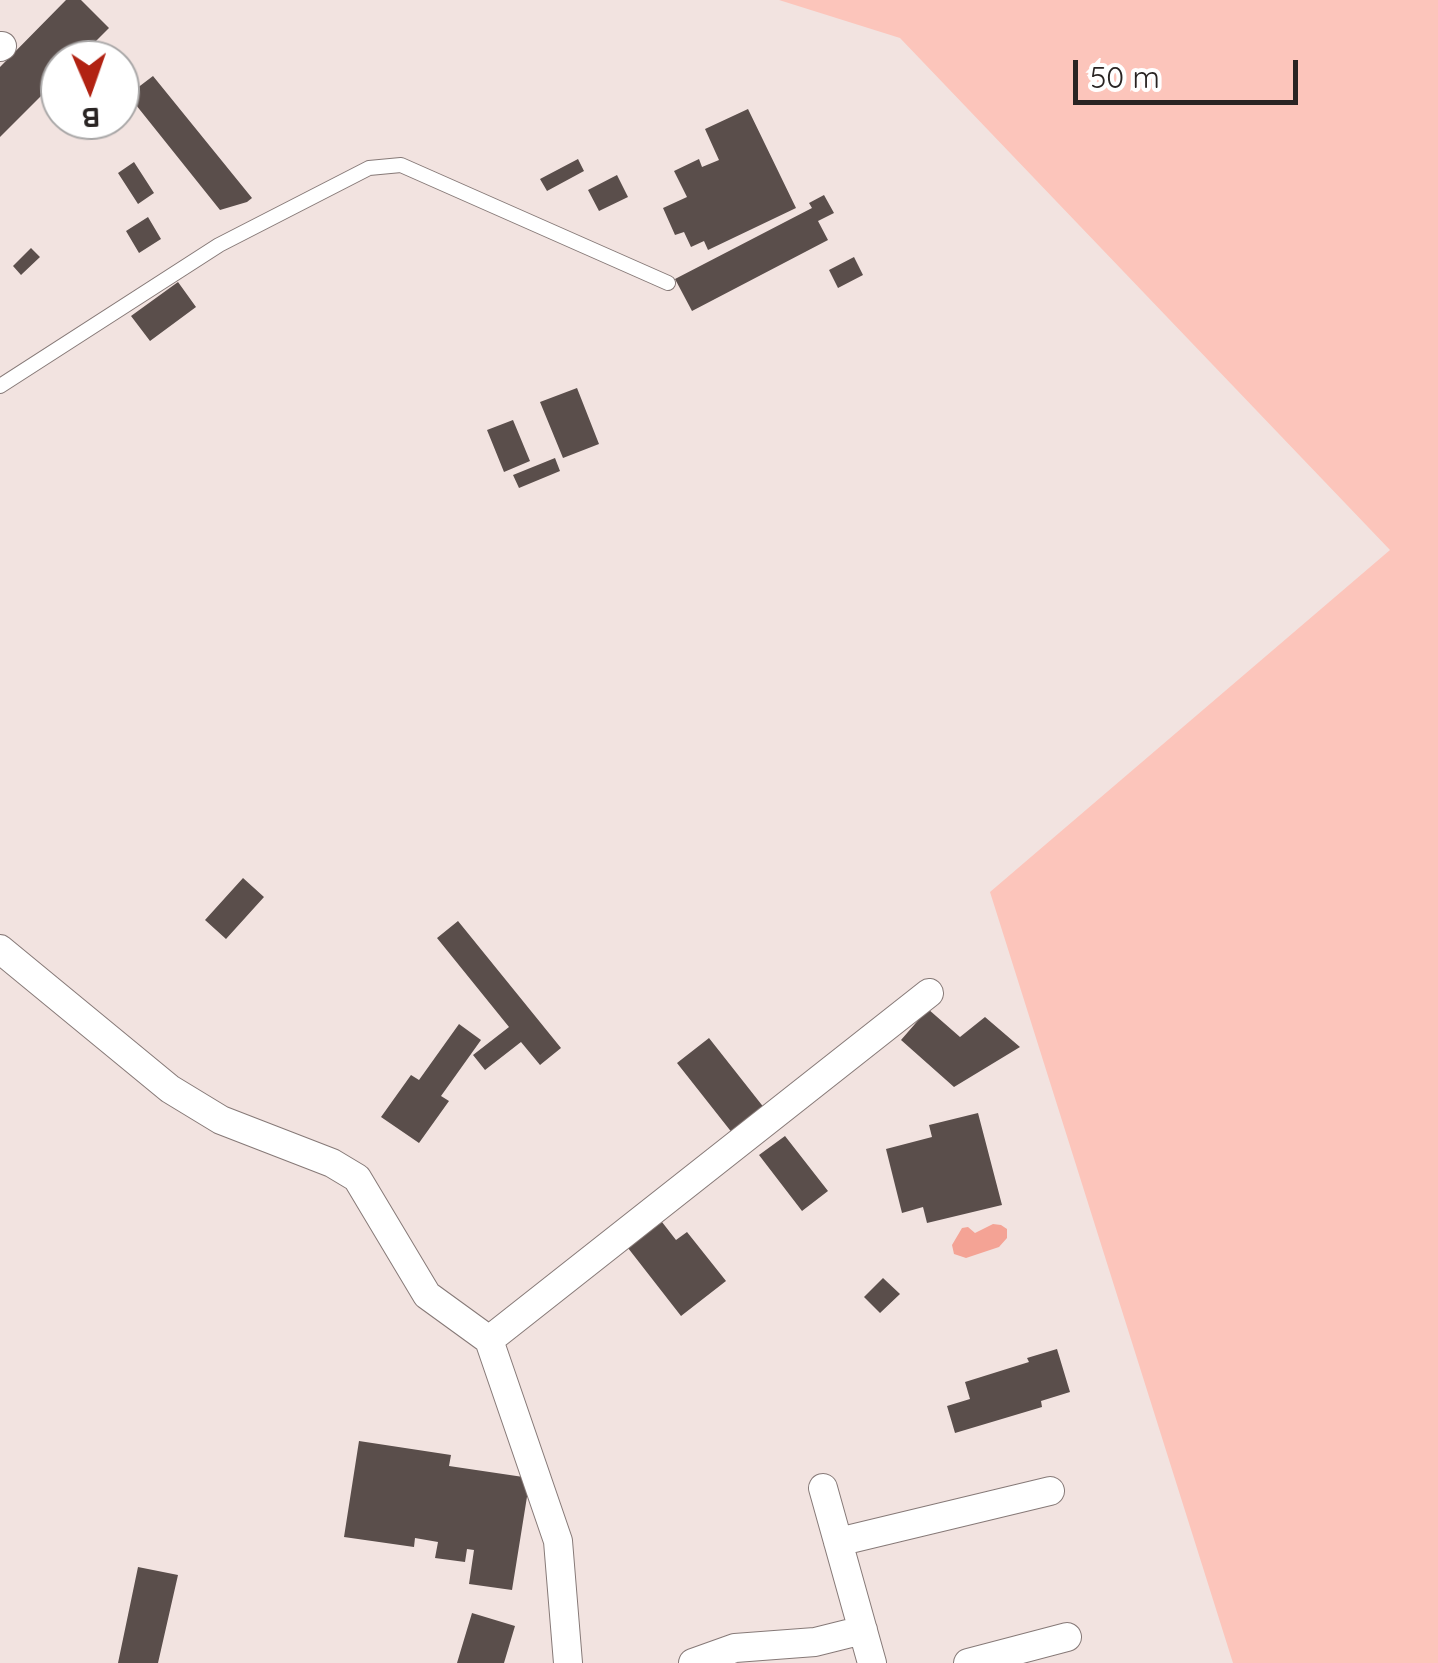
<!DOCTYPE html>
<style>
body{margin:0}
#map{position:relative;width:1438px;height:1663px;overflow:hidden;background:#f2e3e0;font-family:Quicksand,sans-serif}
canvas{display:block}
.north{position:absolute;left:40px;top:40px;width:100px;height:100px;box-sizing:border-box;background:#fff;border:2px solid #a9a7a7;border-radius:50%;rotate:178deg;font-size:28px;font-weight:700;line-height:40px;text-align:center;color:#292423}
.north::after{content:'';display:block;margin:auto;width:35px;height:45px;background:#b12212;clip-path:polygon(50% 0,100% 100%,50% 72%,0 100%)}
.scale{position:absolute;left:1073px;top:60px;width:225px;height:45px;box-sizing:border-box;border:5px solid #292423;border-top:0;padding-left:12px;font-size:30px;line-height:35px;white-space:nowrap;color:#292423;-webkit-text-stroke:8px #fff;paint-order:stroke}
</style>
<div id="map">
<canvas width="1438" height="1663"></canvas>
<div class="north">B</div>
<div class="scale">50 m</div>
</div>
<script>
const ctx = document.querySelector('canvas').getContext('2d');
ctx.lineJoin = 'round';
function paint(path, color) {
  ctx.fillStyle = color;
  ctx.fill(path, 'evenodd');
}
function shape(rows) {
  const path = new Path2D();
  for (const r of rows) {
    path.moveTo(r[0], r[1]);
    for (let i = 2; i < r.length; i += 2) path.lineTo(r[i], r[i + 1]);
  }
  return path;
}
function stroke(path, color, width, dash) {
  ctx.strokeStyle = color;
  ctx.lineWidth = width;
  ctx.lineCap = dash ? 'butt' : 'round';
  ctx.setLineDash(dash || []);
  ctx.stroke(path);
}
paint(shape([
 [779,0,1438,0,1438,1663,1233,1663,990,892,1390,550,900,38]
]), '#fcc5bb');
paint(shape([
 [993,1224,1001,1225,1007,1229,1007,1238,999,1247,966,1258,954,1254,952,1245,962,1228,968,1227,975,1233]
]), '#f4a395');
paint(shape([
 [66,0,81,0,109,28,77,60,60,60,60,77,0,137,0,67],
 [153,76,252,198,247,202,220,210,128,95],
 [748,109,796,208,708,250,704,241,691,247,684,232,675,235,663,208,687,197,674,171,699,159,702,167,719,160,705,129],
 [578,159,584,171,547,191,540,179],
 [134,162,154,193,138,204,118,173],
 [617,175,628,197,599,211,588,190],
 [824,195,834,213,818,221,828,240,692,311,675,279,812,208,809,203],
 [148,217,161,239,139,253,126,231],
 [31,248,40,257,21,275,13,266],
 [854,257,863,275,838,288,829,270],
 [178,282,196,307,150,341,131,316],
 [577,388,599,444,563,458,540,402],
 [513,420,530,461,504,472,487,430],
 [555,458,560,471,519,488,513,475],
 [243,878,264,897,226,939,205,920],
 [458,921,561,1048,540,1065,521,1042,485,1070,473,1055,509,1027,437,938],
 [928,1009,960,1037,985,1017,1020,1047,954,1087,901,1040],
 [459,1024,481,1040,441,1096,449,1101,419,1143,381,1117,411,1075,419,1080],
 [709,1038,765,1109,733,1134,677,1063],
 [978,1113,1002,1205,927,1223,923,1207,902,1213,886,1149,932,1137,929,1125],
 [785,1136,828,1191,802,1211,759,1155],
 [662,1222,676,1240,687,1232,726,1281,681,1316,628,1248],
 [883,1278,900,1294,880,1313,864,1297],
 [1057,1349,1070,1392,1041,1401,1042,1407,955,1433,947,1406,970,1399,965,1382,1029,1362,1027,1358],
 [359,1441,451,1455,449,1466,530,1478,512,1590,469,1584,474,1550,467,1549,465,1562,435,1558,438,1542,415,1538,414,1547,344,1537],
 [138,1567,178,1575,158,1663,118,1663],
 [472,1613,515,1626,504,1663,457,1663]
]), '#5a4e4b');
const service = shape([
 [0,386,219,245,369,168,401,165,668,283]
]);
const minor = shape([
 [0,47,2,46],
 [0,949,170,1089,221,1120,332,1163,357,1178,427,1295,489,1340,558,1541,568,1663],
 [489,1340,929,993],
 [823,1488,872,1663],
 [838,1542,1050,1491],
 [693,1663,735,1648,815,1642,863,1630],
 [968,1663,1067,1637]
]);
stroke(service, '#867977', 16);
stroke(minor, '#867977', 30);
stroke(service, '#fff', 14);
stroke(minor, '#fff', 28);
</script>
